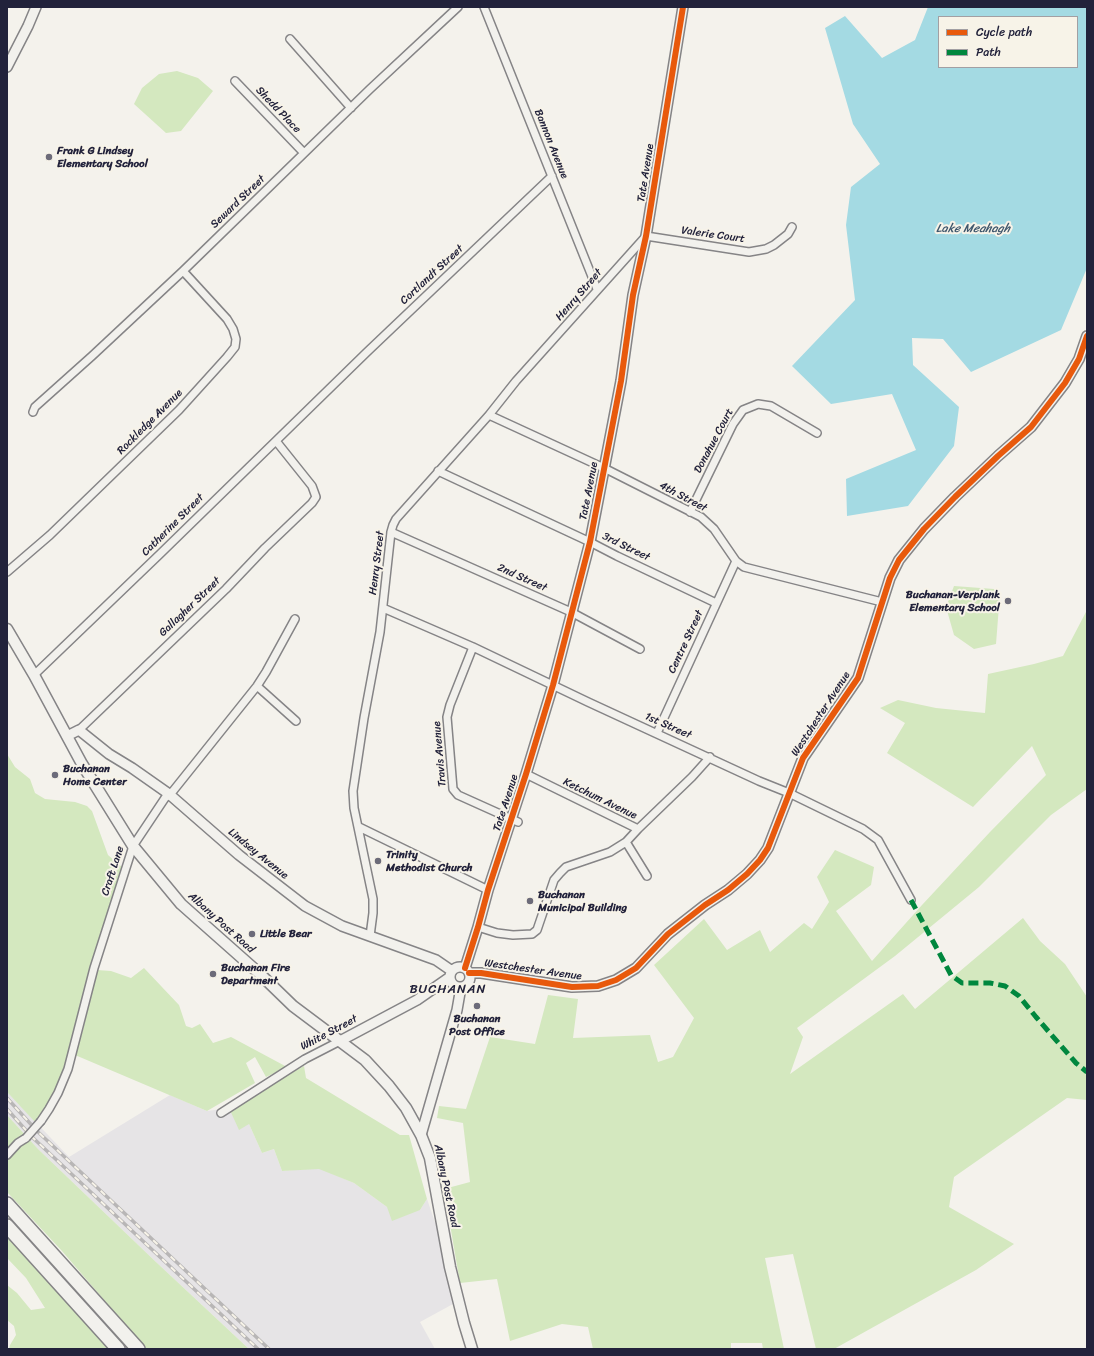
<!DOCTYPE html>
<style>
body{margin:0}
#map{position:relative;width:1094px;height:1356px;overflow:hidden;background:#f4f2ec;font-family:Sriracha,sans-serif}
canvas{display:block}
.frame{position:absolute;inset:0;border:8px solid #22223b;pointer-events:none}
.legend{position:absolute;left:938px;top:16px;width:140px;height:52px;box-sizing:border-box;background:#f7f3e8;border:1px solid #a29fa3;margin:0;padding:5px 7px;list-style:none;font-size:12px;color:#22223b}
.legend li{display:flex;align-items:center;gap:8px;height:20px}
.legend b{width:20px;border:1px solid #a29fa3}
</style>
<div id="map">
<canvas width="1094" height="1356"></canvas>
<div class="frame"></div>
<ul class="legend">
<li><b style="height:5px;background:#e8590c"></b>Cycle path</li>
<li><b style="height:5px;background:#00873e"></b>Path</li>
</ul>
</div>
<script>
const ctx = document.querySelector('canvas').getContext('2d');
ctx.lineJoin = 'round';
function paint(path, color) {
  ctx.fillStyle = color;
  ctx.fill(path, 'evenodd');
}
function shape(rows) {
  const path = new Path2D();
  for (const r of rows) {
    if (r.length === 3) {
      path.moveTo(r[0] + r[2], r[1]);
      path.arc(r[0], r[1], r[2], 0, 2 * Math.PI);
      continue;
    }
    path.moveTo(r[0], r[1]);
    for (let i = 2; i < r.length; i += 2) path.lineTo(r[i], r[i + 1]);
  }
  return path;
}
function stroke(path, color, width, dash) {
  ctx.strokeStyle = color;
  ctx.lineWidth = width;
  ctx.lineCap = dash ? 'butt' : 'round';
  ctx.setLineDash(dash || []);
  ctx.stroke(path);
}
function label(font, color, halo, rows, align = 'center') {
  ctx.font = font + ' Sriracha,sans-serif';
  ctx.lineWidth = 4;
  ctx.setLineDash([]);
  ctx.textBaseline = 'middle';
  ctx.strokeStyle = halo;
  ctx.fillStyle = color;
  for (const [text, x, y, turn = 0] of rows) {
    ctx.save();
    ctx.translate(x, y);
    ctx.rotate((+turn || 0) * Math.PI / 180);
    ctx.textAlign = isNaN(turn) ? turn : align;
    if (halo) ctx.strokeText(text, 0, 0);
    ctx.fillText(text, 0, 0);
    ctx.restore();
  }
}
paint(shape([
 [7,1092,69,1157,170,1095,207,1111,229,1108,249,1124,262,1153,274,1149,282,1171,319,1168,354,1183,387,1207,420,1210,427,1199,440,1237,453,1304,420,1322,435,1349,249,1349,156,1262,38,1149,7,1115]
]), '#e6e4e6');
paint(shape([
 [177,71,198,78,213,91,181,131,166,133,134,104,142,88,159,74],
 [954,586,994,589,1000,593,996,644,974,649,954,635,946,607],
 [1087,610,1087,789,1051,815,979,887,895,956,797,1028,803,1037,790,1074,903,994,915,1009,1023,918,1040,941,1065,964,1087,997,1087,1100,1067,1098,954,1177,949,1207,1014,1244,976,1270,834,1349,816,1349,793,1254,765,1258,784,1349,763,1349,762,1343,731,1343,731,1349,593,1349,588,1327,562,1324,510,1341,497,1279,460,1283,444,1189,470,1182,463,1123,437,1118,439,1106,466,1109,490,1037,535,1044,548,995,578,999,573,1038,650,1035,658,1062,673,1057,694,1018,654,965,704,919,727,950,760,930,770,952,804,923,812,929,829,902,817,877,835,850,874,867,871,885,836,911,872,961,922,905,990,832,1046,775,1032,746,973,807,887,753,905,723,880,708,898,700,936,708,985,713,988,674,1034,664,1063,656],
 [7,754,15,767,30,779,35,793,45,799,75,802,87,806,92,811,108,855,123,868,67,1062,52,1099,45,1111,35,1122,7,1092],
 [144,968,179,1005,186,1026,192,1028,200,1024,213,1043,231,1037,287,1067,266,1077,255,1057,246,1063,255,1083,207,1111,75,1055,83,1030,97,970,111,971,131,978],
 [304,1066,306,1078,400,1135,409,1135,427,1199,420,1210,392,1221,387,1207,354,1183,319,1169,282,1171,274,1149,262,1153,249,1124,239,1130,229,1108],
 [7,1115,38,1149,156,1262,249,1349,146,1349,62,1251,7,1192],
 [7,1234,111,1349,9,1349,10,1345,16,1335,14,1326,7,1320,7,1285,17,1293,31,1310,45,1308,26,1278,7,1258]
]), '#d4e8bf');
paint(shape([
 [928,7,1087,7,1087,268,1061,330,971,372,943,339,912,338,913,365,959,407,954,446,908,506,847,516,846,479,916,450,892,394,831,404,792,366,855,300,846,225,851,187,880,164,853,124,825,28,845,16,882,58,915,40],
 [939,17,1077,17,1077,67,939,67]
]), '#a4dae3');
const minor = shape([
 [484,7,597,289],
 [290,39,351,108],
 [235,81,304,153],
 [33,412,35,407,92,356,183,271,370,89,458,7],
 [489,415,604,468,701,517,714,529,736,561,744,567,882,602],
 [438,471,590,542,617,556,716,603],
 [690,512,733,424,743,410,758,404,771,406,817,433],
 [391,532,571,612,640,649],
 [7,572,50,535,179,410,227,357,235,347,236,339,233,329,227,319,183,271],
 [383,608,473,647,588,702,759,781,789,793,863,829,878,840,911,900],
 [473,647,450,705,447,717,453,789,458,795,518,822],
 [34,675,161,553,367,352,552,176],
 [257,686,296,721],
 [79,730,226,589,265,548,312,503,316,497,312,486,276,441],
 [657,733,736,561],
 [526,774,638,829,692,777,710,757],
 [359,827,488,890],
 [626,842,647,876],
 [478,927,497,933,513,935,532,934,537,930,554,880,560,873,566,867,610,852,626,842,638,829],
 [370,936,373,913,373,899,354,808,353,791,364,718,380,632,391,532,393,525,396,519,489,415,516,381,646,236,749,252,766,249,774,245,788,234,792,227],
 [221,1113,305,1059,340,1041],
 [41,1121,49,1109,58,1093,68,1069,94,968,133,846,165,798,173,791,257,686,266,672,295,619],
 [7,1155,18,1143,26,1138]
]);
const tertiary = shape([
 [7,67,28,26,36,7],
 [67,736,79,730,109,754,132,768,169,794,239,855,305,906,342,926,436,960,452,971],
 [460,977,10],
 [465,968,478,927,488,890,526,774,553,685,590,542,621,381,633,295,646,236,683,7],
 [469,973,481,973,572,987,598,986,616,980,636,968,668,934,705,905,728,890,747,874,760,860,768,848,803,758,858,678,890,578,899,560,924,529,955,497,998,456,1031,427,1065,383,1079,359,1087,336],
 [340,1041,417,1000,450,977],
 [421,1135,457,1010,461,987]
]);
const secondary = shape([
 [7,629,34,675,82,764,133,846,181,904,260,974,293,1006,365,1060,389,1086,406,1108,421,1135,430,1158,450,1267,464,1323,472,1349]
]);
const motorway = shape([
 [7,1204,138,1349],
 [7,1226,118,1349]
]);
stroke(minor, '#858486', 10);
stroke(tertiary, '#858486', 12);
stroke(secondary, '#858486', 13);
stroke(motorway, '#858486', 16);
stroke(minor, '#f2f1ed', 7);
stroke(tertiary, '#f2f1ed', 9);
stroke(secondary, '#f2f1ed', 10);
stroke(motorway, '#f2f1ed', 13);
const rail = shape([
 [7,1098,37,1131,269,1349],
 [7,1109,31,1136,258,1349]
]);
stroke(rail, '#b8b6b6', 3.5);
stroke(rail, '#f7f3e8', 2, [6]);
const minorBridge = shape([
 [26,1138,41,1121]
]);
stroke(minorBridge, '#858486', 10, []);
stroke(minorBridge, '#f2f1ed', 7);
stroke(shape([
 [911,900,951,975,962,983,990,983,1005,986,1019,996,1036,1017,1076,1063,1087,1072]
]), '#00873e', 5, [10, 5]);
stroke(shape([
 [465,968,478,927,488,890,526,774,553,685,590,542,621,381,633,295,646,236,683,7],
 [469,973,481,973,572,987,598,986,616,980,636,968,668,934,705,905,728,890,747,874,760,860,768,848,803,758,858,678,890,578,899,560,924,529,955,497,998,456,1031,427,1065,383,1079,359,1087,336]
]), '#e8590c', 6);
for (const [x, y, r, color] of [
 [49,157,4,"#6c6b79"],
 [1008,601,4,"#6c6b79"],
 [55,775,4,"#6c6b79"],
 [378,861,4,"#6c6b79"],
 [530,901,4,"#6c6b79"],
 [252,934,4,"#6c6b79"],
 [213,974,4,"#6c6b79"],
 [477,1006,4,"#6c6b79"]
]) {
  const dot = new Path2D();
  dot.arc(x, y, r, 0, 2 * Math.PI);
  ctx.fillStyle = color;
  ctx.fill(dot);
  stroke(dot, '#f7f3e8', 1.5);
}
label('11px', '#22223b', '#f7f3e8', [
 ["Shedd Place",278,110,46],
 ["Bannon Avenue",551,144,68],
 ["Tate Avenue",646,173,-81],
 ["Seward Street",238,202,-44],
 ["Valerie Court",713,235,8],
 ["Cortlandt Street",432,275,-43],
 ["Henry Street",579,295,-49],
 ["Rockledge Avenue",150,422,-45],
 ["Donahue Court",714,441,-62],
 ["Tate Avenue",589,491,-79],
 ["4th Street",683,497,28],
 ["Catherine Street",173,525,-45],
 ["3rd Street",626,547,26],
 ["Henry Street",377,563,-83],
 ["2nd Street",522,578,24],
 ["Gallagher Street",190,607,-44],
 ["Centre Street",686,642,-65],
 ["Westchester Avenue",821,714,-57],
 ["1st Street",668,726,24],
 ["Travis Avenue",440,754,-95],
 ["Ketchum Avenue",600,799,26],
 ["Tate Avenue",506,803,-72],
 ["Lindsey Avenue",258,854,39],
 ["Craft Lane",113,871,-72],
 ["Albany Post Road",221,923,42],
 ["Westchester Avenue",533,970,8],
 ["White Street",329,1033,-28],
 ["Albany Post Road",446,1186,78]
]);
label('bold 11px', '#22223b', '#f7f3e8', [
 ["Frank G Lindsey",57,151],
 ["Elementary School",57,164],
 ["Buchanan-Verplank",1000,595,"right"],
 ["Elementary School",1000,608,"right"],
 ["Buchanan",63,769],
 ["Home Center",63,782],
 ["Trinity",386,855],
 ["Methodist Church",386,868],
 ["Buchanan",538,895],
 ["Municipal Building",538,908],
 ["Little Bear",260,934],
 ["Buchanan Fire",221,968],
 ["Department",221,981],
 ["Buchanan",477,1019,"center"],
 ["Post Office",477,1032,"center"]
], 'left');
label('italic 12px', '#3e566c', '#f7f3e8', [
 ["Lake Meahagh",973,229]
]);
ctx.letterSpacing = '1px';
label('13px', '#22223b', '#f7f3e8', [
 ["BUCHANAN",448,990]
]);
ctx.letterSpacing = '0px';
</script>
